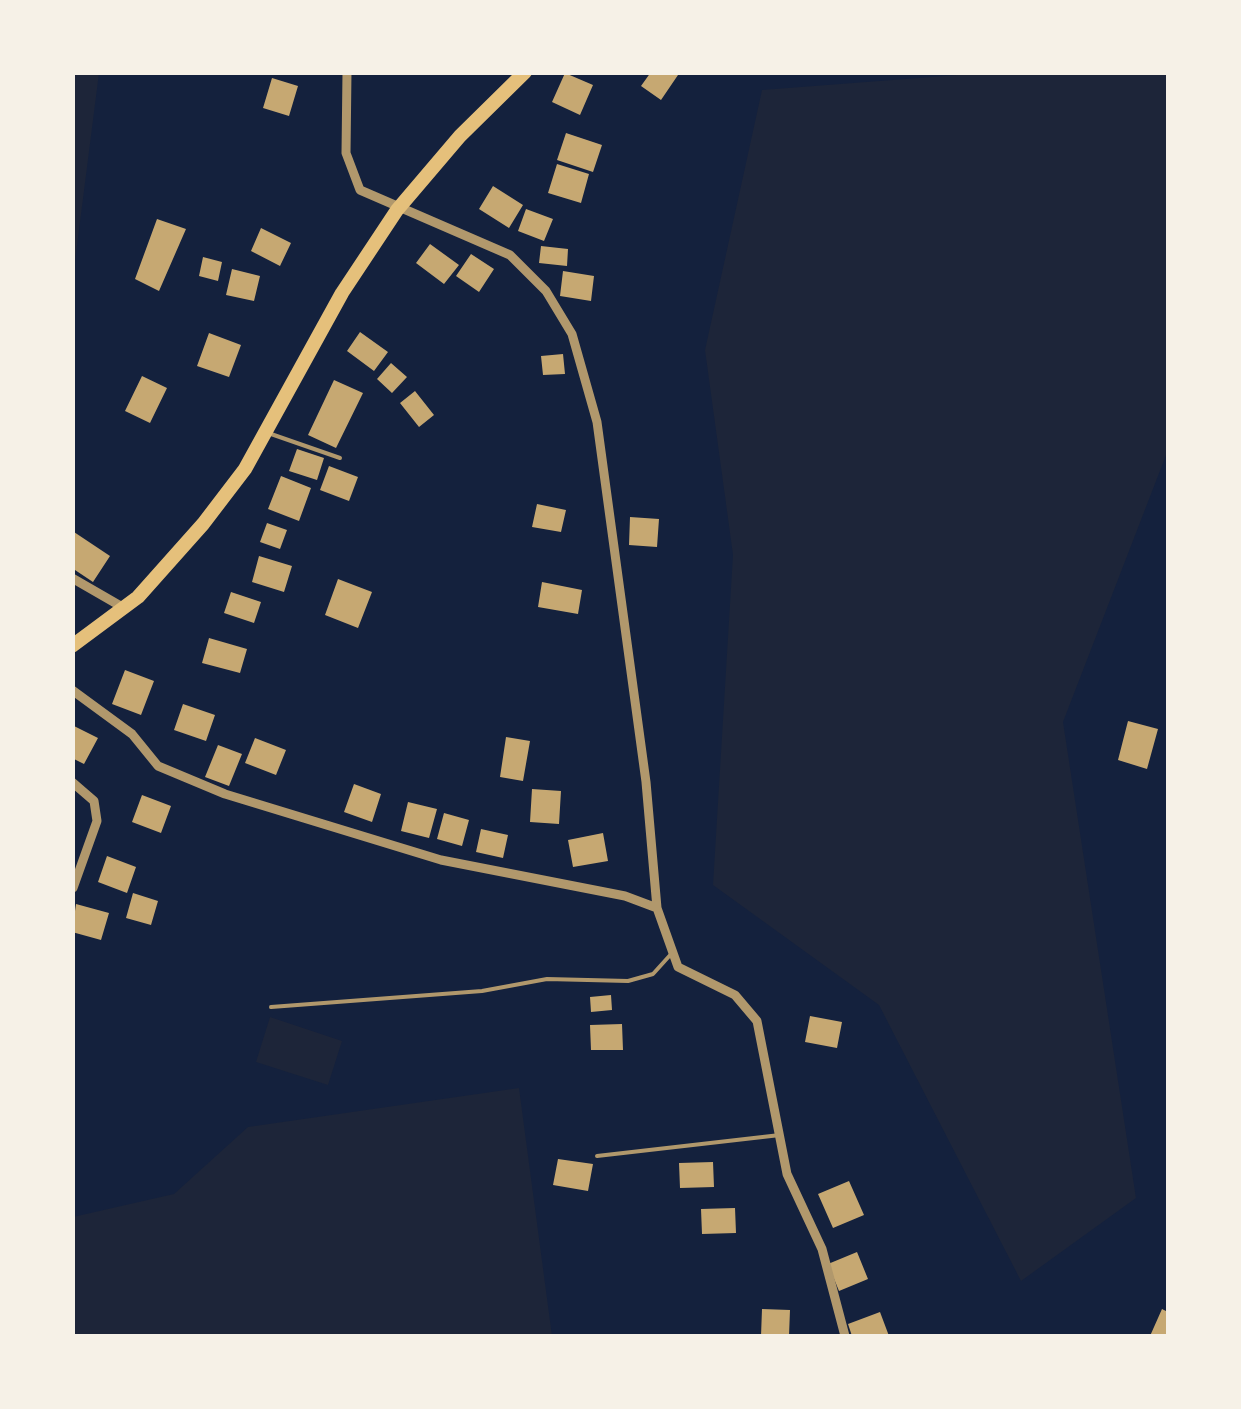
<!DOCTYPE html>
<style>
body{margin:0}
#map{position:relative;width:1241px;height:1409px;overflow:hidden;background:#14213d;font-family:Barlow,sans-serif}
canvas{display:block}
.frame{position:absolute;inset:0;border:75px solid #f6f1e7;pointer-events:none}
</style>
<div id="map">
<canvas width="1241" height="1409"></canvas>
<div class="frame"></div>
</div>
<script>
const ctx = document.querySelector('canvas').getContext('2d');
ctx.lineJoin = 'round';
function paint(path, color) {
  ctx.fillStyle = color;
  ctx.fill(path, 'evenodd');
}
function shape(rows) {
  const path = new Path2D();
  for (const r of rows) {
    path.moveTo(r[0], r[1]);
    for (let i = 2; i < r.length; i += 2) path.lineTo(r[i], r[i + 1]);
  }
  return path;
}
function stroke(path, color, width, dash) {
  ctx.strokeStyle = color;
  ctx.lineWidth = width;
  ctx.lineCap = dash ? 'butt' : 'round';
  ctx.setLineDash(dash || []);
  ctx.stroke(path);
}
paint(shape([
 [73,72,99,73,73,277,72,73],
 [997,72,1168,73,1168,450,1063,722,1136,1198,1021,1281,879,1005,713,885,733,555,705,350,762,90],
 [270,1017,342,1041,328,1085,256,1062],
 [519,1088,552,1336,73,1336,73,1217,174,1194,248,1127]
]), '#1d2539');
paint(shape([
 [651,72,678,75,661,100,641,86],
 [565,73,593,85,580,115,552,102],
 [272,78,298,86,289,116,263,108],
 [566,133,602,145,593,172,557,160],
 [557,164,589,174,581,203,548,193],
 [493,186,523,205,509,228,479,209],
 [526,209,553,219,544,241,518,231],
 [157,219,186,229,159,291,135,279],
 [261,228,291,243,280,266,251,251],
 [430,244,459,265,444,284,416,263],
 [541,246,568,249,567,266,539,263],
 [471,254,494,269,479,292,456,276],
 [203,257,222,262,218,281,199,276],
 [232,269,260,276,254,301,226,295],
 [563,271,594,276,591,301,560,296],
 [360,332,388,352,374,371,347,351],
 [209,333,241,345,229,377,197,366],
 [563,354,565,374,543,375,541,356],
 [391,363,407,377,392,393,377,379],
 [142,376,167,388,150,423,125,411],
 [334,380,363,393,336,448,308,435],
 [415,391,434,415,419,427,400,403],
 [297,449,324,458,317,480,289,471],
 [329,466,358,477,349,501,320,490],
 [281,476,311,488,299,521,268,509],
 [537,504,566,510,561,532,532,527],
 [630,517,659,519,657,547,629,545],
 [267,523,287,530,280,549,260,542],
 [74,532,110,556,93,582,72,568],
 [259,556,292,566,284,592,252,582],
 [338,579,372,592,358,628,325,615],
 [542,582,582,590,578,614,538,607],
 [231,592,261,602,254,623,224,613],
 [209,638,247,649,240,673,202,663],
 [125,670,154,681,141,715,112,704],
 [183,704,215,715,206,741,174,730],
 [1128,721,1158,729,1147,769,1118,760],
 [72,725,98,738,84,764,72,758],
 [506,737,530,741,523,781,500,777],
 [255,738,286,750,276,775,245,763],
 [218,745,242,754,229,786,205,777],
 [354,784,381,794,372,822,344,812],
 [532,789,561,791,559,824,530,822],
 [142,795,171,806,161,833,132,822],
 [408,802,437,809,429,838,401,831],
 [444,813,469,820,462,846,437,839],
 [481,829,508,835,503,858,476,852],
 [603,833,608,861,573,867,568,840],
 [107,856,136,867,127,893,98,882],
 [133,893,158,901,151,925,126,918],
 [76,904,109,913,101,940,72,932],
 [611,995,612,1010,591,1012,590,997],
 [810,1016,842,1022,837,1048,805,1042],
 [622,1024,623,1050,591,1050,590,1025],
 [558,1159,593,1164,588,1191,553,1185],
 [713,1162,714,1187,680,1188,679,1163],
 [849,1181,864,1215,833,1228,818,1194],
 [735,1208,736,1233,702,1234,701,1209],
 [857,1252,868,1279,839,1291,828,1264],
 [762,1309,790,1310,789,1336,761,1336],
 [1162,1309,1168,1312,1168,1336,1150,1336],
 [880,1312,889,1336,852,1336,848,1324]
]), '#c6a872');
stroke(shape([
 [271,434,340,458],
 [271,1007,482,991,547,979,628,981,653,974,672,953],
 [597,1156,780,1135]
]), '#b1986c', 4);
stroke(shape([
 [347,72,346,153,360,190,510,255,546,291,572,334,597,422,646,782,657,908,678,967,735,995,757,1021,787,1174,822,1249,845,1336],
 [72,578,124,608],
 [72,690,132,734,158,766,225,794,441,860,625,896,657,908],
 [72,782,94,801,97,821,73,888]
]), '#b1986c', 9);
stroke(shape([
 [72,646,138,597,203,524,245,469,342,293,397,210,460,136,525,72]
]), '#e5c07b', 14);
</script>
